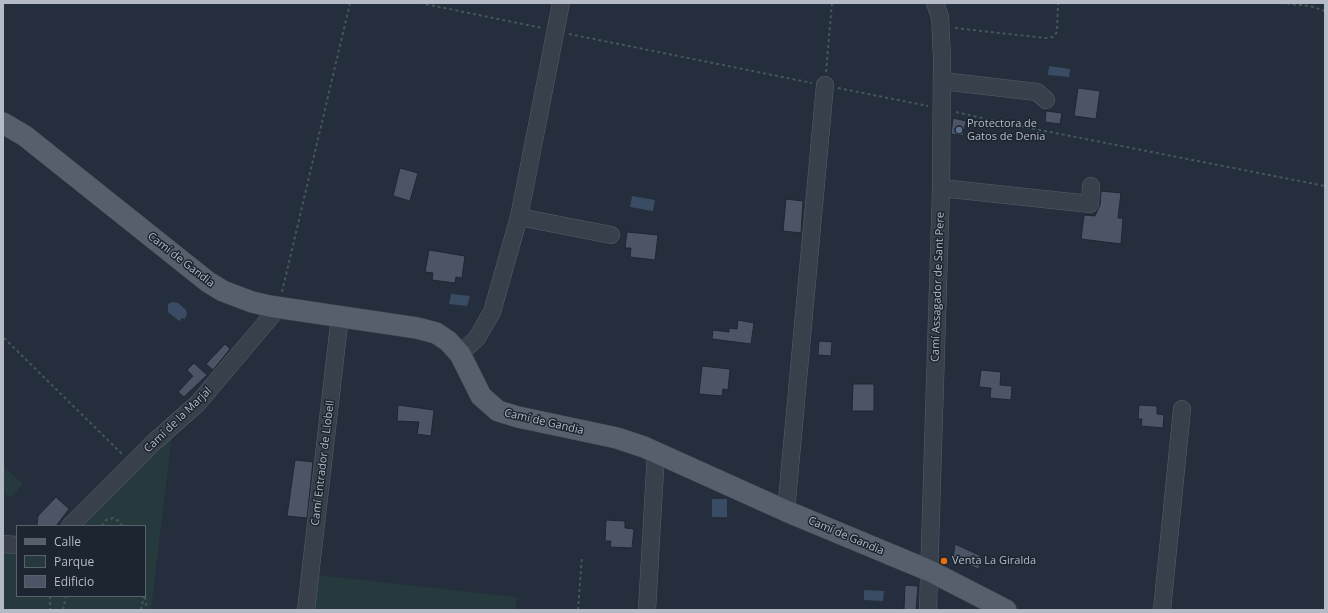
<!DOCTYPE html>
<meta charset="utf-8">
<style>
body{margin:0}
#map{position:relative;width:1328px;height:613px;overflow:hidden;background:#242e3c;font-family:"Open Sans",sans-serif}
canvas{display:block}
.frame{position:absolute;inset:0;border:4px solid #b4bbc7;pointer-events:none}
.legend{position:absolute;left:16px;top:525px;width:130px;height:72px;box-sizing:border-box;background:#1d2531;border:1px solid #59616d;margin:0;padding:5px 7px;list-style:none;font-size:12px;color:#b4bbc7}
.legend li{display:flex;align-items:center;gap:8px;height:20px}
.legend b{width:20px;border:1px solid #59616d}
</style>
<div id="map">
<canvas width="1328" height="613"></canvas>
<div class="frame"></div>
<ul class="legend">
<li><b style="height:5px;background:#565f6c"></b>Calle</li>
<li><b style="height:11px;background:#263a3d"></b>Parque</li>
<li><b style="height:11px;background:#4b5565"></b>Edificio</li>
</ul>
</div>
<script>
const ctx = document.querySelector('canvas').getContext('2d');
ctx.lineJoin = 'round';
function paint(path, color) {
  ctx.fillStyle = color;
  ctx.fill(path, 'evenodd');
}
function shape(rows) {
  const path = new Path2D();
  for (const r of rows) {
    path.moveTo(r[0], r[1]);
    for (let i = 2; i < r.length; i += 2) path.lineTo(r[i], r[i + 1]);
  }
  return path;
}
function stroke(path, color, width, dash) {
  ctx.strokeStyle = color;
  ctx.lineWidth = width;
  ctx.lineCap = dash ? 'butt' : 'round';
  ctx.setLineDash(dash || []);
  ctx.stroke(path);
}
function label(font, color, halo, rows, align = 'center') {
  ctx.font = font + ' "Open Sans",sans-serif';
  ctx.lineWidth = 3;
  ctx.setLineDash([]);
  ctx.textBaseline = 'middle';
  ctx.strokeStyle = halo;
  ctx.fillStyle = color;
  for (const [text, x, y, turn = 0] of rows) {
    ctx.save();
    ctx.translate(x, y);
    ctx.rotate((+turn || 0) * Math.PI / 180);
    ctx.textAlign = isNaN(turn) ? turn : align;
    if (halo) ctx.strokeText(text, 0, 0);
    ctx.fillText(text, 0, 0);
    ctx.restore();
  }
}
paint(shape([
 [172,435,151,610,3,610,3,550,17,551,17,596,145,596,145,526,77,526],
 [3,466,23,484,10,498,3,491],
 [301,573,517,597,516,610,298,610]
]), '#263a3d');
paint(shape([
 [1049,66,1070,69,1069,77,1048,75],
 [632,196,655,200,653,211,630,207],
 [451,294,470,296,467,306,449,304],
 [172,302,178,303,186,310,187,314,185,319,182,318,179,321,168,312,168,304],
 [712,499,727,499,727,517,712,517],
 [864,590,884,591,883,601,864,600]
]), '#3a4c64');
const building = shape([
 [1078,88,1100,91,1096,119,1074,116,1078,88],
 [1046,111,1062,113,1060,124,1045,122,1046,111],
 [953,118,966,121,963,136,951,134,953,118],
 [400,168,418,173,410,201,393,196,400,168],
 [1101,191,1121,193,1118,218,1123,218,1121,244,1081,239,1084,215,1095,216,1100,205,1101,191],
 [786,199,803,201,801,233,783,231,786,199],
 [627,232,658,235,655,260,630,257,631,248,625,248,627,232],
 [429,250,465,256,462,278,456,277,455,283,432,280,433,273,425,272,429,250],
 [738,320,754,323,751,344,712,339,713,330,729,332,729,328,737,329,738,320],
 [819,341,832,342,831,356,818,355,819,341],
 [225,344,230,349,213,370,206,364,225,344],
 [194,363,207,375,184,397,178,392,193,376,187,370,194,363],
 [702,366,730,369,728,390,723,389,722,396,699,394,702,366],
 [981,370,1001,372,1000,385,1012,386,1011,400,990,398,991,388,979,387,981,370],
 [853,384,874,384,874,411,852,411,853,384],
 [398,405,434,410,431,436,417,434,419,422,397,421,398,405],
 [1139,405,1157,406,1157,414,1164,415,1163,428,1141,426,1142,419,1138,419,1139,405],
 [295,460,313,462,307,518,287,516,295,460],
 [56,497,69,509,56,526,37,526,38,516,56,497],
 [606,520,625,521,625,528,634,529,632,548,610,547,611,541,605,541,606,520],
 [955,544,981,556,979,569,953,559,955,544],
 [905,585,918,586,916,610,904,610,905,585]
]);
paint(building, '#4b5565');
stroke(building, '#1f2733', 1);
const minor = shape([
 [942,81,1037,92,1046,100],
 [941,188,1090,204,1091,186],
 [519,217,611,235],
 [460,354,477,338,492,312,519,217,561,3],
 [786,511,825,85],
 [70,526,153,443,198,403,279,307],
 [3,544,17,545],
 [306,610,340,316],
 [647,610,656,452],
 [928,610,941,188,942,58,940,17,935,3],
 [1162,610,1182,409]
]);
const major = shape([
 [3,123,25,136,208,282,223,291,252,302,269,306,417,328,436,333,448,341,460,354,481,396,498,411,518,417,617,438,644,447,786,511,930,571,1006,610]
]);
stroke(minor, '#565e6a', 18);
stroke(major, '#414955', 22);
stroke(shape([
 [420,3,542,28],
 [1281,3,1310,6,1325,11],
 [955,28,1045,38,1053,37,1057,32,1058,3],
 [569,34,812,83],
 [826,72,832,3],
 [838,88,928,106],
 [956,112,1004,123,1325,186],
 [282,292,350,3],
 [4,338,123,455],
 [102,526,106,520,113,518,119,521,122,526],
 [50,596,50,610],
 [145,597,147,610],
 [63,610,66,596],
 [141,610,144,596],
 [578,610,582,556]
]), '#44575a', 2, [3, 3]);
stroke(minor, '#38404c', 17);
stroke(major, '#565f6c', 21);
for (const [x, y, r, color] of [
 [959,130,4,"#5c6f8a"],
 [944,561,4,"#e8710a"]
]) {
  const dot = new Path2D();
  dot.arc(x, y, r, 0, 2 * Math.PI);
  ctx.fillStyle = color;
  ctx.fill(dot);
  stroke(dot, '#1d2531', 1.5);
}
label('11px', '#b4bbc7', '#1d2531', [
 ["Protectora de",967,124],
 ["Gatos de Denia",967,137],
 ["Venta La Giralda",952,561]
], 'left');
label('11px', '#b4bbc7', '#1d2531', [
 ["Camí de Gandia",181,260,38],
 ["Camí Assagador de Sant Pere",938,287,-88],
 ["Camí de la Marjal",178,420,-44],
 ["Camí de Gandia",544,422,13],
 ["Camí Entrador de Llobell",323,463,-83],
 ["Camí de Gandia",846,536,23]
]);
</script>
